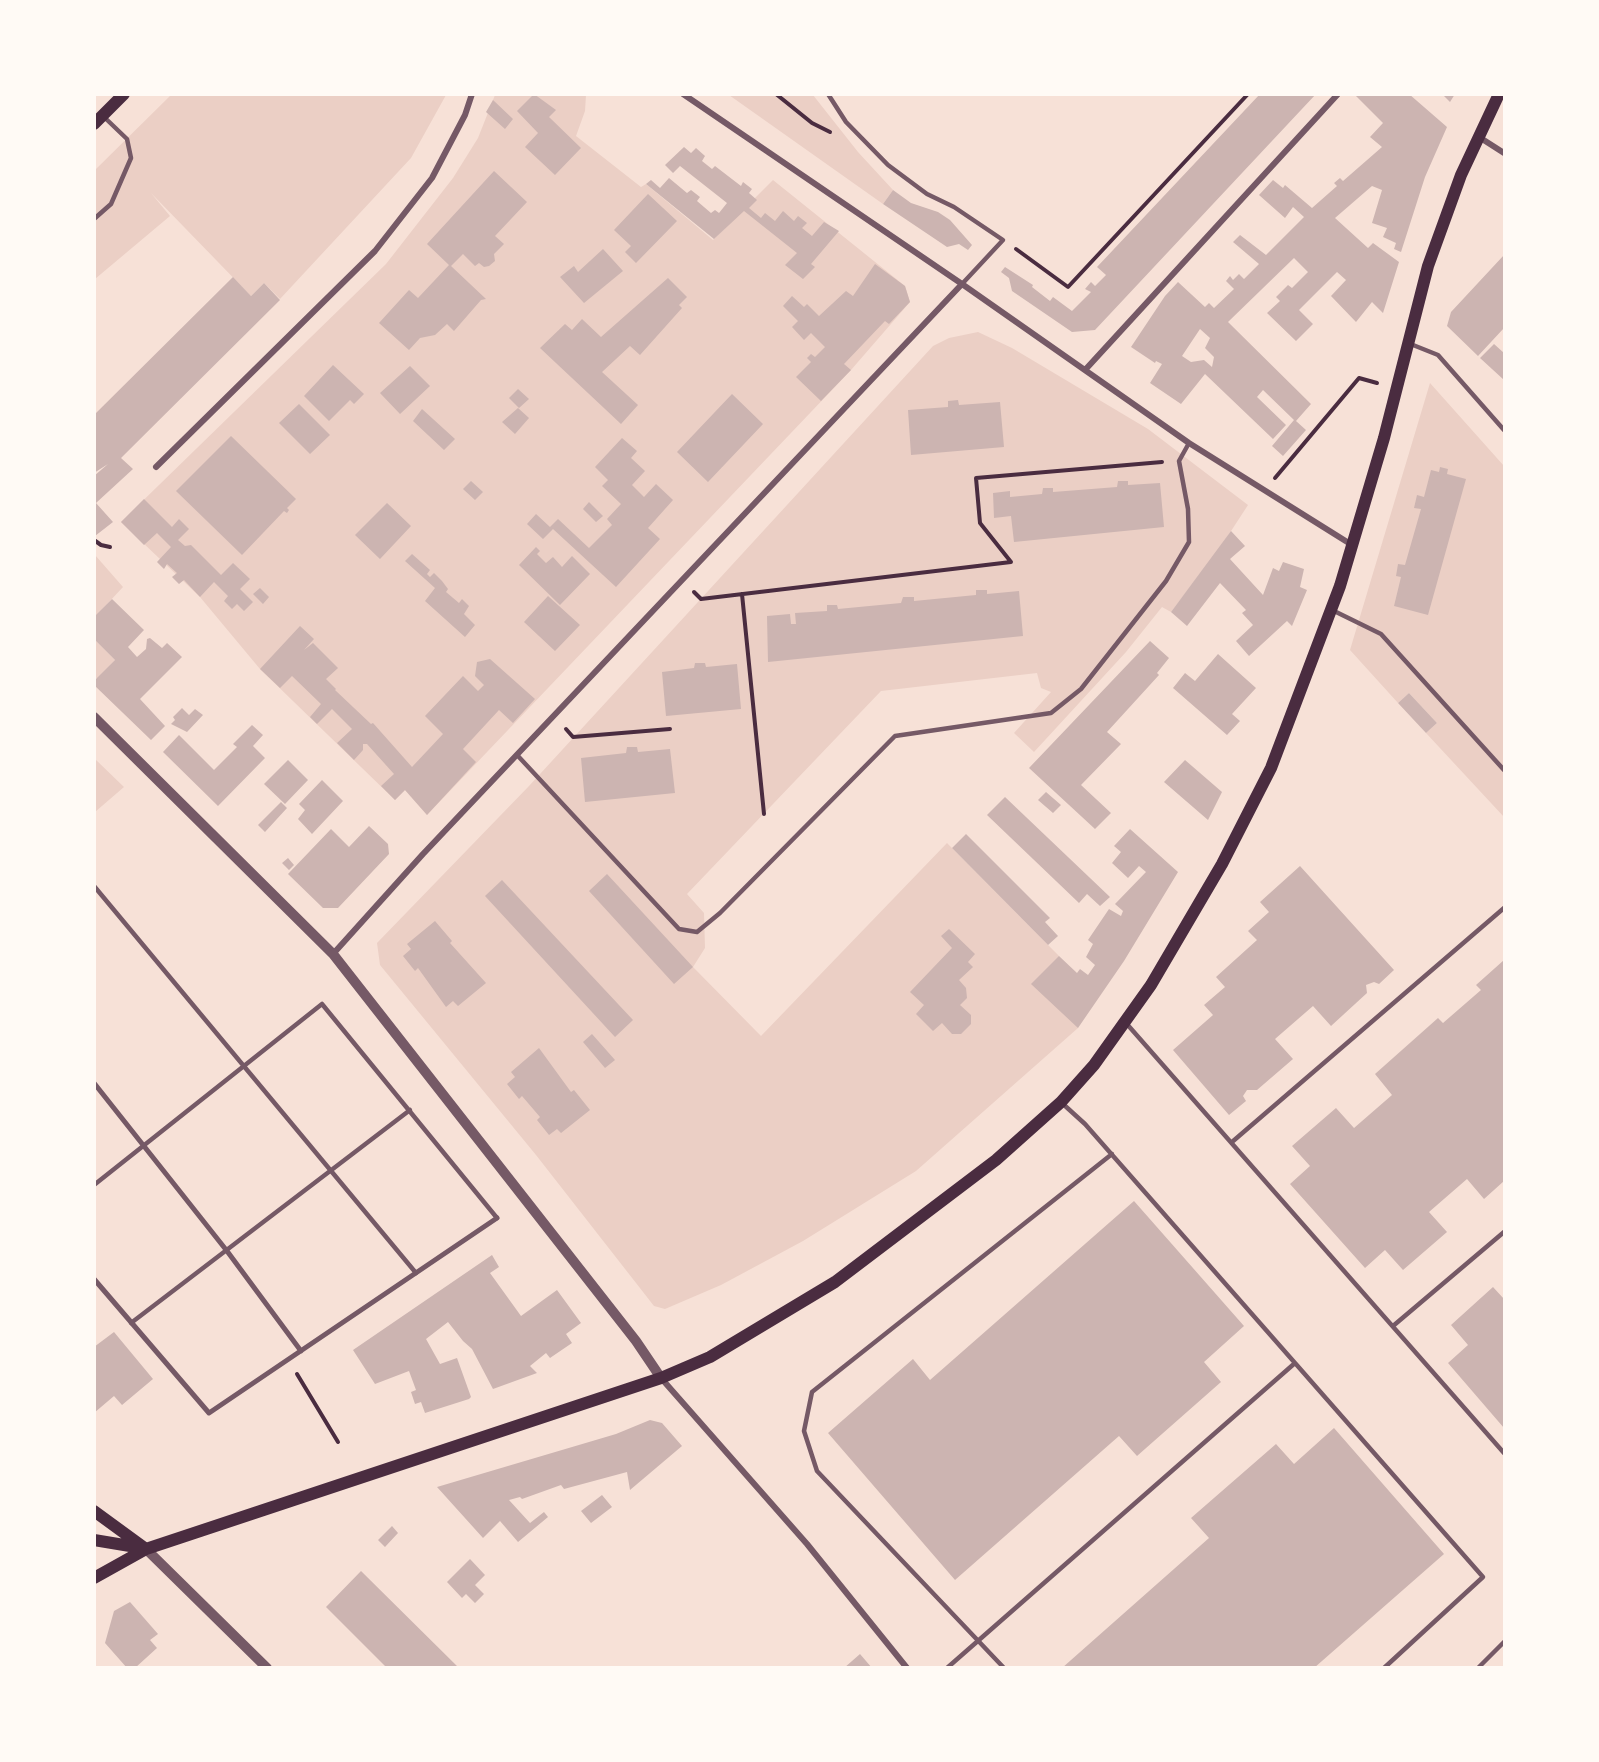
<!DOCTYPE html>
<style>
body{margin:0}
#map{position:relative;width:1599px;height:1762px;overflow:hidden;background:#f7e1d7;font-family:"Work Sans",sans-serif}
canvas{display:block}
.frame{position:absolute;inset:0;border:96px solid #fffaf5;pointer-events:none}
</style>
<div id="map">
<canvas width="1599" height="1762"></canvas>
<div class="frame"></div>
</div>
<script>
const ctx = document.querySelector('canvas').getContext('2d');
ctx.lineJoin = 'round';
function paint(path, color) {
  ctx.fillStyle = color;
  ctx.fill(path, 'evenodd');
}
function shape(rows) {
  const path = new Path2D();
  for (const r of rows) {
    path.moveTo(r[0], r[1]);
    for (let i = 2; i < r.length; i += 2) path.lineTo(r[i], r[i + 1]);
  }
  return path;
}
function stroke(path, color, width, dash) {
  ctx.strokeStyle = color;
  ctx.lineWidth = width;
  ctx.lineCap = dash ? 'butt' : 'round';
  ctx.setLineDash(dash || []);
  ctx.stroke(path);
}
paint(shape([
 [171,95,446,95,411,158,280,299,264,283,251,296,151,193,170,216,95,279,95,170],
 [495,95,586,95,585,111,576,136,641,187,646,184,713,240,773,180,905,286,910,302,851,370,427,815,405,790,395,800,260,669,200,597,121,522,386,264,453,178,478,138],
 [729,95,813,95,858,152,893,190,883,204],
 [978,332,1012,348,1148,429,1248,505,1220,548,1171,612,1162,607,1126,652,1034,752,1014,733,1051,692,1041,688,1037,673,881,691,687,894,704,913,705,948,693,967,761,1036,947,843,1059,956,1078,1028,916,1171,803,1241,721,1285,665,1309,654,1306,536,1155,380,965,377,943,529,786,933,346,949,338],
 [1430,383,1504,466,1504,817,1426,733,1437,723,1409,693,1398,703,1350,650],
 [95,555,123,587,95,617],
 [94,639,115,660,97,679,95,676],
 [95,759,124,787,95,812,94,812]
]), '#ebcfc5');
paint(shape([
 [534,94,556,110,549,117,581,148,555,175,525,147,538,133,517,111],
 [1260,94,1316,94,1095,330,1072,332,1012,291,1009,278,1001,272,1005,267,1033,285,1032,287,1050,301,1053,297,1072,311,1091,292,1085,289,1091,282,1095,286,1106,275,1097,267],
 [1354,94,1409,94,1447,127,1425,177,1401,252,1394,249,1396,243,1383,237,1387,228,1372,223,1382,190,1372,186,1335,218,1368,248,1373,243,1399,262,1383,313,1372,302,1356,322,1331,296,1346,280,1337,272,1299,310,1313,324,1296,341,1267,313,1280,301,1276,297,1288,285,1292,288,1308,272,1294,258,1228,322,1311,404,1296,421,1306,430,1283,456,1272,446,1294,420,1263,390,1257,397,1286,425,1273,439,1205,374,1181,404,1150,383,1162,364,1156,361,1155,363,1131,347,1165,296,1178,282,1205,307,1209,303,1214,308,1234,289,1226,281,1230,276,1233,280,1239,274,1244,279,1259,264,1233,242,1240,235,1266,255,1304,217,1293,207,1285,218,1259,195,1273,180,1283,188,1285,185,1312,208,1337,186,1334,183,1340,178,1343,181,1382,147,1370,137,1383,123],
 [1200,329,1210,338,1205,348,1214,357,1212,367,1204,360,1191,362,1182,356],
 [1442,94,1455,94,1450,102],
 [493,100,513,119,505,129,486,112],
 [684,147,691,153,696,148,705,156,702,161,712,169,715,166,741,186,743,182,752,189,749,193,757,200,749,208,761,218,765,213,775,221,783,211,794,221,798,216,807,223,802,228,812,236,824,222,839,231,811,264,815,267,803,279,785,265,797,253,744,211,714,239,646,184,651,180,660,188,669,178,687,193,691,190,700,197,697,201,711,213,715,210,719,213,727,203,680,166,673,173,665,165],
 [494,171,527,202,495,236,504,244,494,254,495,261,489,266,484,267,479,263,475,266,463,254,451,266,486,299,481,300,454,331,447,324,435,335,420,338,409,350,379,323,409,290,418,298,449,265,427,244],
 [893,190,911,203,938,212,950,220,972,245,968,250,959,244,947,247,883,204],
 [648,194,677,221,636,263,625,252,631,246,614,230],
 [603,249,623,271,584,303,560,277,574,266,578,272],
 [1504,255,1504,328,1478,356,1447,326,1451,312],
 [875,264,905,286,910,302,889,324,885,321,844,364,851,370,821,401,796,377,811,362,807,358,811,354,815,357,825,347,811,333,804,340,792,327,798,321,783,306,792,296,804,307,807,304,819,316,846,291,853,296],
 [233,277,251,296,264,283,280,300,121,458,133,469,96,503,113,522,95,536,94,476,108,464,94,473,94,415],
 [668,278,687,297,679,305,682,308,640,355,630,346,602,372,638,405,621,424,540,348,565,324,572,330,582,319,601,337],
 [1494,344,1504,353,1504,380,1480,358],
 [333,365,364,394,354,404,350,400,329,421,304,396],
 [410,366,430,386,400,414,380,393],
 [518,389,529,399,519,408,509,398],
 [732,394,763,424,708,482,677,452],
 [958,400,959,405,1000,402,1004,447,911,455,908,410,948,407,948,401],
 [299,404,330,435,310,454,279,423],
 [518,408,529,418,515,434,502,422],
 [422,409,455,439,444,450,413,421],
 [231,436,296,499,287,508,289,510,287,513,284,511,242,555,176,491],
 [622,438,637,451,631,458,645,471,632,485,644,497,656,484,673,500,648,528,660,539,616,587,553,529,543,539,527,524,536,514,550,527,558,519,589,548,612,525,607,519,621,504,602,486,608,480,595,467],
 [1440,467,1448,469,1447,474,1466,479,1428,615,1394,606,1401,577,1396,576,1398,564,1405,565,1421,509,1414,508,1417,495,1424,497,1431,470,1439,472],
 [471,481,483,492,475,500,463,489],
 [1118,481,1128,481,1128,485,1160,483,1164,527,1014,542,1011,516,994,518,993,493,1010,491,1010,497,1042,494,1043,488,1053,488,1053,492,1117,487],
 [144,499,172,527,179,519,189,529,178,540,185,546,191,545,221,575,233,563,250,579,240,589,253,602,244,611,237,604,232,609,224,601,228,596,214,582,200,597,184,580,179,584,172,577,177,573,167,564,164,569,157,562,171,547,157,533,144,545,121,522],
 [589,502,603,516,596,522,583,509],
 [387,503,411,526,380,559,355,535],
 [1231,531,1245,546,1230,559,1263,595,1273,568,1279,571,1283,562,1304,569,1300,587,1307,590,1292,626,1287,621,1249,656,1236,641,1253,625,1242,613,1246,610,1220,583,1187,626,1171,612],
 [536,547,540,551,537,554,546,563,553,557,562,567,572,556,590,574,560,605,519,565],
 [412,554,430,570,427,574,430,577,434,573,442,581,448,589,446,592,459,603,462,599,469,606,464,614,475,625,465,637,425,601,435,588,405,561],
 [260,588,269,597,263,604,253,594],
 [976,590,987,590,987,594,1019,591,1023,636,768,662,767,616,790,614,791,624,796,624,795,613,827,611,827,605,837,605,838,609,901,603,903,597,914,597,914,601,976,595],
 [548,596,580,625,555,651,524,622],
 [112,599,144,630,128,647,137,657,146,649,147,639,150,638,162,648,167,643,182,657,140,699,165,726,151,740,94,685,94,681,115,660,94,639,94,617],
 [300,626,314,639,304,650,313,643,338,668,326,679,336,689,335,690,371,724,373,723,412,767,443,734,425,716,463,676,478,691,484,685,475,676,477,662,490,659,535,699,513,723,499,710,463,749,476,762,427,815,405,790,395,800,381,786,394,774,367,744,363,744,363,750,354,760,337,743,352,729,332,709,317,724,310,717,321,704,292,676,280,688,260,669],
 [1150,641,1169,658,1157,673,1159,675,1107,732,1121,744,1081,785,1111,813,1095,829,1029,768],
 [1218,654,1256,688,1232,714,1240,721,1227,735,1173,688,1185,673,1195,681],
 [695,663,705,663,706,667,737,664,741,709,666,716,662,672,694,668],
 [1409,693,1437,723,1426,733,1398,703],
 [182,708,189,715,195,709,203,715,187,732,171,724,175,720,173,717],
 [252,725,263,735,253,746,265,758,218,806,163,752,179,735,214,770,237,747,233,744],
 [627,747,637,747,638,752,670,749,675,793,585,802,581,758,626,753],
 [288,760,308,780,285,804,264,784],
 [1185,760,1222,792,1208,820,1164,782],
 [322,780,343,801,312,834,298,819,305,810,299,804],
 [1046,792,1061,805,1053,813,1038,800],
 [1005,797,1110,897,1100,906,1087,894,1079,903,987,815],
 [281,802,287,808,265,832,258,825],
 [369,826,388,844,389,854,338,908,323,908,288,874,331,829,349,847],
 [1130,829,1178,872,1124,961,1078,1028,1031,984,1059,956,1077,973,1080,969,1088,975,1095,965,1086,957,1093,944,1088,940,1109,909,1121,916,1123,911,1115,904,1146,872,1139,866,1128,878,1112,863,1121,852,1114,846],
 [966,834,1050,918,1045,922,1058,936,1048,945,952,848],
 [288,858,294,865,289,870,282,863],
 [1300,866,1394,970,1379,984,1374,982,1366,985,1367,993,1331,1026,1313,1006,1275,1039,1293,1059,1257,1090,1247,1090,1243,1096,1246,1101,1229,1115,1173,1050,1213,1015,1204,1005,1225,987,1216,977,1257,940,1248,931,1269,912,1260,902],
 [607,874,693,967,674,984,589,891],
 [502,880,633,1020,615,1037,485,896],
 [435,921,452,941,450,943,486,983,458,1006,453,1001,446,1007,418,968,415,971,403,956,411,949,407,944],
 [949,929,975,954,968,962,973,967,959,980,966,988,967,998,960,1005,971,1015,971,1024,961,1034,952,1034,942,1023,933,1031,916,1014,924,1005,910,992,952,948,941,936],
 [1504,960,1504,1181,1484,1199,1467,1179,1429,1212,1447,1232,1403,1270,1385,1250,1365,1268,1290,1184,1310,1166,1292,1146,1336,1108,1354,1128,1392,1095,1375,1074,1438,1018,1443,1023,1481,990,1476,985],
 [592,1034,615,1060,605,1068,583,1042],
 [539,1048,571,1092,574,1090,590,1110,561,1133,557,1129,549,1135,537,1120,540,1117,522,1096,519,1099,507,1084,515,1077,511,1072],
 [1134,1201,1244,1326,1204,1362,1221,1382,1137,1456,1119,1436,955,1580,828,1433,913,1359,930,1380],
 [492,1255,499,1267,490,1273,521,1316,557,1290,581,1323,566,1334,572,1343,550,1358,546,1353,530,1366,537,1373,493,1389,472,1349,463,1341,448,1322,426,1339,440,1364,457,1358,471,1397,469,1399,425,1413,421,1402,415,1404,411,1392,416,1390,409,1371,375,1384,353,1350],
 [1493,1287,1504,1299,1504,1428,1448,1363,1468,1345,1451,1325],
 [114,1332,153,1379,122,1405,114,1396,94,1413,94,1347],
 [650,1420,662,1423,682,1446,630,1490,627,1472,564,1489,561,1485,522,1499,520,1497,509,1500,530,1523,544,1512,548,1517,518,1542,500,1521,483,1538,437,1487,616,1434],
 [1334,1428,1444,1554,1314,1668,1062,1668,1209,1538,1191,1518,1276,1444,1294,1464],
 [602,1495,612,1507,591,1523,581,1511],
 [392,1526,398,1533,385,1547,378,1540],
 [470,1559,485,1575,475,1585,484,1594,475,1603,466,1594,462,1598,447,1582],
 [361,1571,459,1668,387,1668,326,1607],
 [130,1602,158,1634,150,1640,157,1648,135,1668,127,1668,105,1643,114,1611],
 [860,1654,872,1668,844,1668]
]), '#ccb4b1');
stroke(shape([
 [776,94,812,123,830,132],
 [1016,249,1068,287,1248,94],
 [1275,478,1359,378,1377,383],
 [94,540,101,545,110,547],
 [694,592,701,599,1011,562,980,523,976,478,1162,462],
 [742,594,764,814],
 [566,729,573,737,670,729],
 [297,1374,338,1442]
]), '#4a2c40', 4);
stroke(shape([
 [828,94,846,122,888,165,927,194,954,207,1003,240,962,284],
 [94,219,111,204,131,158,127,139,103,116],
 [1408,343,1438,355,1504,430],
 [1332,610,1381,634,1504,770],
 [518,756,679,929,697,932,720,913,895,736,1051,713,1081,689,1166,581,1189,542,1188,509,1179,461,1189,443],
 [94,886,416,1273],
 [1126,1023,1504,1453],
 [1232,1142,1504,908],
 [94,1185,322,1004,497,1218],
 [131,1323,410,1110],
 [1393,1326,1504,1232],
 [1295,1363,1483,1577,1384,1668],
 [947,1668,1295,1363,1085,1124,1063,1104],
 [1004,1668,817,1471,804,1431,812,1392,1112,1154],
 [1478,1668,1504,1642]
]), '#755966', 4.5);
stroke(shape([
 [94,1083,227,1251,301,1351],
 [94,1279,209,1413,497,1218]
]), '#755966', 5);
stroke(shape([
 [683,94,962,284,1189,443,1352,545],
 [1479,137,1504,153],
 [1085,370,1338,94],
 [156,467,375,251,432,178,465,115,472,94],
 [333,954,423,854,962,284],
 [661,1378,807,1544,907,1668]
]), '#755966', 6);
stroke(shape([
 [94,717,333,954,636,1341,661,1378],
 [146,1549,267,1668]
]), '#755966', 10);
stroke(shape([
 [94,124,124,94],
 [94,1511,146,1549],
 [94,1540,142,1548],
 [94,1578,146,1549,661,1378,710,1357,835,1282,996,1160,1061,1102,1094,1065,1151,985,1222,864,1271,768,1340,586,1384,438,1428,266,1461,175,1499,94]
]), '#4a2c40', 12);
</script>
